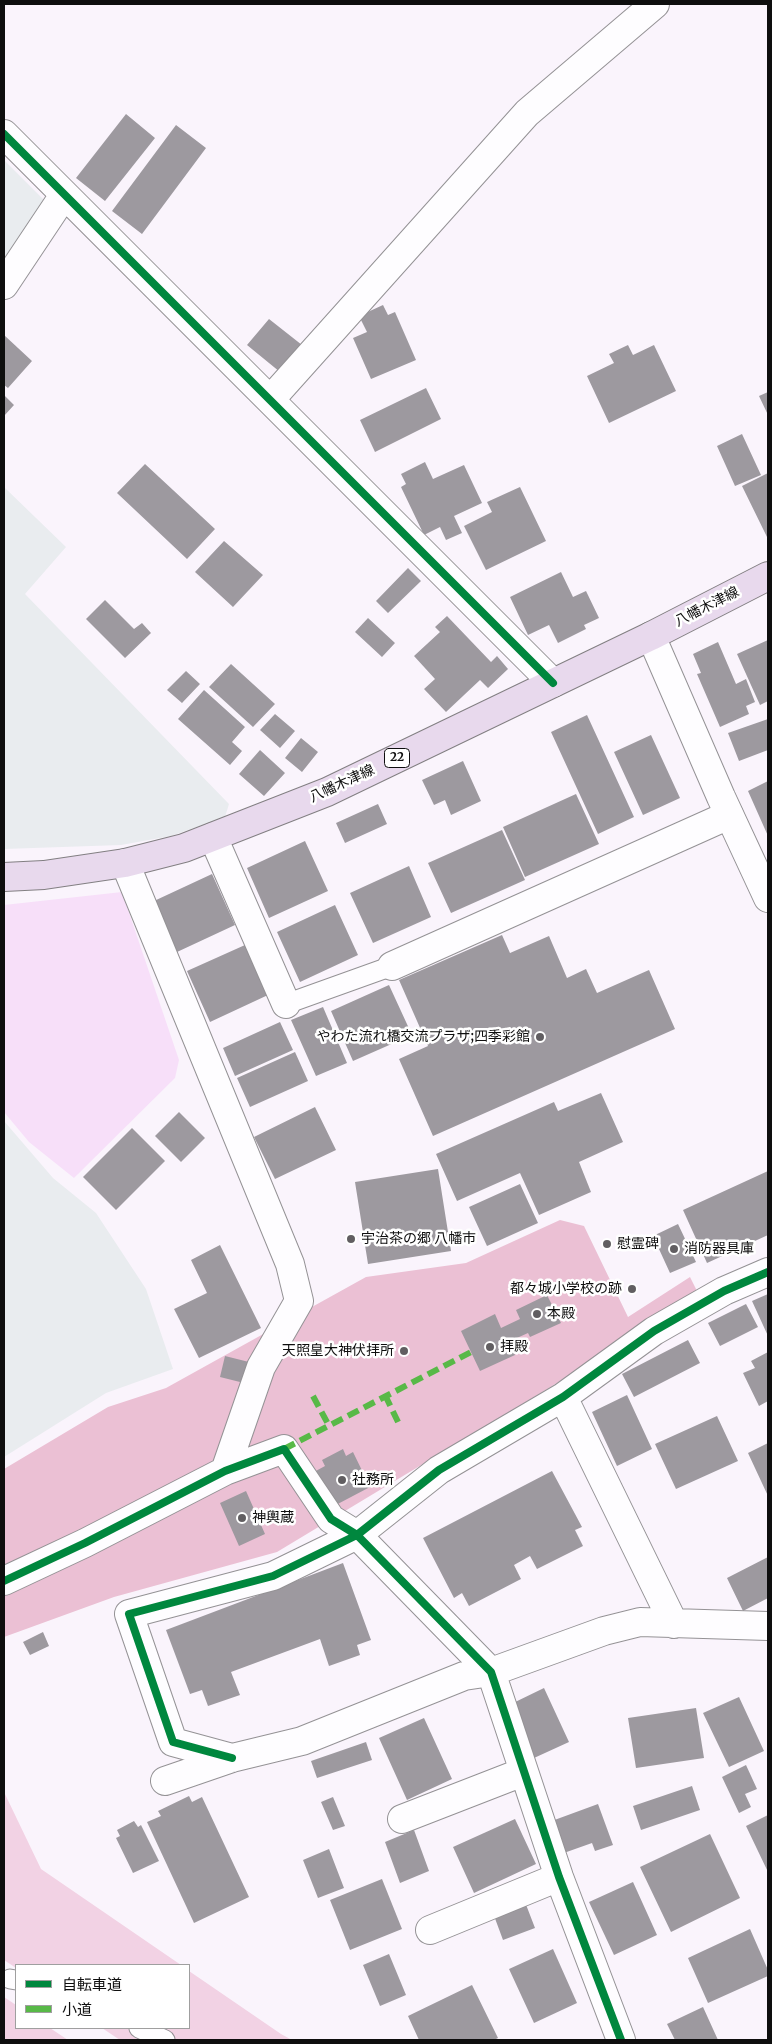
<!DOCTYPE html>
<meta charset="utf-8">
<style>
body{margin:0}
#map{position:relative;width:772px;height:2044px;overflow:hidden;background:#faf4fc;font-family:Merriweather,"Noto Sans JP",serif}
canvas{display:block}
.frame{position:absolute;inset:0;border:5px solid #0e0e0e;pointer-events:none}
.legend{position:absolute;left:15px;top:1964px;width:175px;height:65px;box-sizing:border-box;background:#fff;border:1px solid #9f9f9f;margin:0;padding:6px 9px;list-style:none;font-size:15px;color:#0e0e0e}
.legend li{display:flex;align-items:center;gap:10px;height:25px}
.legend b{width:25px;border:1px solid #9f9f9f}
</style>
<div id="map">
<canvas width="772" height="2044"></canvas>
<div class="frame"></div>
<ul class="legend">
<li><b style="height:6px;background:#00873e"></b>自転車道</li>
<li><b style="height:6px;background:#58b947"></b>小道</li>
</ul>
</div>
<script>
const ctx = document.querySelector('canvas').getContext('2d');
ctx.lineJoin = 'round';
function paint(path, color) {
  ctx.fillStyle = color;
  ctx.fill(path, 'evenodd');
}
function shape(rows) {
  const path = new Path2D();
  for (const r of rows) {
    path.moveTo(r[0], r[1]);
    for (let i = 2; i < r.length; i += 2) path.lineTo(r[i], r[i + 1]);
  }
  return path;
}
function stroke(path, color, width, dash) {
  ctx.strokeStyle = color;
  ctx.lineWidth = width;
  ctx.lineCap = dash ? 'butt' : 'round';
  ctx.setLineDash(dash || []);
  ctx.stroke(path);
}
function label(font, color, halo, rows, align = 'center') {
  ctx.font = font + ' Merriweather,"Noto Sans JP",serif';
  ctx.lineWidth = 5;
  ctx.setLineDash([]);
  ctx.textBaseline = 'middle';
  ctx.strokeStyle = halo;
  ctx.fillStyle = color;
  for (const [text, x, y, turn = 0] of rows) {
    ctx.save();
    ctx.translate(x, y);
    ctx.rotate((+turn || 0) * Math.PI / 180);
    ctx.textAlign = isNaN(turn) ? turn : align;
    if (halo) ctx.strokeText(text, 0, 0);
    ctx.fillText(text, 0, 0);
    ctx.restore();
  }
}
paint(shape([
 [4,160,44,200,4,259],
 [4,487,66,547,25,594,229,804,225,817,171,836,121,845,4,849],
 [4,1121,53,1178,96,1213,146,1289,173,1369,106,1393,4,1457]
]), '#e9ecef');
paint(shape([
 [122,892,179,1060,175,1078,74,1178,29,1142,4,1112,4,905]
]), '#f7dff9');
paint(shape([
 [4,1792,41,1869,181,1965,16,1965,16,1968,4,1960],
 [189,1971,281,2034,292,2040,120,2040,102,2028,189,2028],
 [4,1997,16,2005,16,2028,50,2028,68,2040,4,2040]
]), '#f2d2e4');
paint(shape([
 [560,1220,584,1226,628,1317,690,1277,698,1293,549,1388,277,1552,114,1597,4,1637,4,1469,108,1407,166,1388,366,1277,466,1263]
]), '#ebc0d4');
paint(shape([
 [126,114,155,138,105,201,76,178],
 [176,125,206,148,142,234,112,211],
 [383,305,388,315,395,312,416,360,371,379,353,338,367,332,359,316],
 [269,319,302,345,280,372,247,345],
 [4,335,32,361,8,388,4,385],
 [628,345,633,355,654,345,676,391,609,423,587,376,614,363,609,354],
 [426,388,441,419,375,452,360,420],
 [768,392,768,415,759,396],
 [4,395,14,405,4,416],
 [742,434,761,475,735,486,717,446],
 [425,462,433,479,464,465,482,503,454,516,462,533,446,540,440,527,424,535,401,487,406,484,401,474],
 [145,464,215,529,187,559,117,493],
 [768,473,768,536,767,537,742,486],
 [520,487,546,541,486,570,464,526,492,512,487,502],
 [224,541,263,575,233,607,195,572],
 [408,568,421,581,388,613,376,601],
 [561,572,573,597,586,591,599,618,584,625,586,629,558,643,549,625,528,635,510,597],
 [105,600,134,629,142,623,151,633,125,658,86,619],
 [447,616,491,662,497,656,508,669,488,688,480,680,446,712,424,689,435,679,414,656,440,632,435,627],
 [368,618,395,643,382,657,355,632],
 [768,640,768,701,760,705,737,654],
 [718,642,736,684,746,679,755,702,746,706,749,714,720,727,697,674,701,673,693,654],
 [231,664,275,704,253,727,209,687],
 [186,671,200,684,182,703,167,690],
 [204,690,245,727,232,742,242,751,230,765,178,719],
 [275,714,295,731,280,748,260,730],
 [587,715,634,817,598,834,551,732],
 [768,719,768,750,739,761,728,733],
 [651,735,680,798,643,815,614,752],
 [301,738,318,752,302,772,285,758],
 [260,750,285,773,264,796,239,774],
 [463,761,481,801,451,815,445,800,434,805,422,780],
 [768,781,768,836,748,791],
 [576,794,599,844,525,877,503,827],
 [378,804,387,824,345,843,336,823],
 [502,830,525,880,451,913,428,863],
 [305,841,328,891,269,918,247,868],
 [409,866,431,917,373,943,350,893],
 [212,874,235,925,177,952,154,901],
 [335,905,358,955,300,982,277,932],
 [502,935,510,953,549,936,567,978,586,969,597,993,649,970,675,1029,433,1136,399,1059,428,1046,399,980],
 [245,945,268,995,210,1022,187,971],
 [389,985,412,1035,353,1061,331,1011],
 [323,1007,347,1063,316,1076,291,1020],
 [280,1022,293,1050,235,1076,223,1048],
 [295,1052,308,1081,250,1107,237,1078],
 [601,1093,623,1142,579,1162,591,1192,539,1215,520,1173,457,1201,436,1154,554,1102,558,1111],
 [315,1107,336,1150,275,1179,254,1137],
 [179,1112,205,1138,181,1162,155,1136],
 [132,1128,165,1161,116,1210,83,1177],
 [438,1169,451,1251,368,1264,355,1182],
 [768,1171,768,1235,707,1263,683,1210],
 [520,1184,538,1223,487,1246,469,1207],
 [678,1224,696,1262,670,1273,653,1236],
 [220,1245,261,1328,199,1358,174,1309,207,1293,191,1260],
 [768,1294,768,1336,752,1301],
 [547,1295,561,1323,530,1337,528,1333,508,1342,515,1355,480,1371,461,1331,495,1314,501,1328,520,1319,516,1310],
 [746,1304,758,1327,720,1346,708,1323],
 [688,1340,700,1363,634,1397,622,1374],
 [768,1352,768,1401,759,1406,743,1373,755,1368,751,1361],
 [225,1356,249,1362,244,1383,220,1377],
 [627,1395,652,1449,617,1466,592,1412],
 [717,1416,738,1461,676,1489,655,1444],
 [768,1443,768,1496,748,1453],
 [343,1449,346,1456,353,1452,370,1487,332,1507,314,1472,325,1466,322,1460],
 [552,1471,582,1527,575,1530,583,1546,537,1569,530,1556,514,1565,521,1579,469,1606,462,1593,454,1598,423,1538],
 [246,1491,265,1534,239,1546,220,1503],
 [768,1557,768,1598,743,1611,727,1578],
 [343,1563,371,1640,357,1645,360,1655,329,1666,320,1639,231,1672,240,1695,208,1706,202,1690,190,1694,166,1630],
 [43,1632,49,1646,30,1655,23,1642],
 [544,1688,569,1742,534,1758,509,1705],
 [739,1697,764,1751,729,1767,703,1713],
 [696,1708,704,1758,636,1768,628,1718],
 [424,1718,452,1779,407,1800,379,1738],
 [366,1742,372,1760,317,1778,311,1761],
 [746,1765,757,1789,745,1794,751,1807,739,1813,722,1777],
 [692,1786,700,1810,641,1830,633,1806],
 [189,1796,192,1802,202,1797,249,1897,194,1923,147,1822,161,1816,158,1811],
 [333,1797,345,1826,333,1830,321,1802],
 [598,1804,613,1845,595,1851,592,1843,561,1854,549,1822],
 [768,1815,768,1872,746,1826],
 [515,1819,536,1864,474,1893,453,1847],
 [134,1821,138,1827,141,1825,159,1861,133,1873,116,1838,120,1836,117,1830],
 [414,1830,429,1871,400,1883,385,1842],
 [710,1834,740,1898,671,1932,640,1867],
 [329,1849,344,1888,318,1898,303,1860],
 [382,1879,402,1929,350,1950,330,1900],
 [633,1882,657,1935,614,1955,589,1902],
 [525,1902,535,1928,503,1940,493,1913],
 [750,1929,768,1970,768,1976,708,2003,688,1958],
 [553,1949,577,2003,534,2023,509,1969],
 [389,1954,406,1995,380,2006,363,1965],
 [472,1985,498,2038,494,2040,419,2040,408,2016],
 [703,2007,718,2040,675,2040,667,2024]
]), '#9d999f');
const service = shape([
 [286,1004,392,966],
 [10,1979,16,1980],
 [139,2028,165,2040]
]);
const minor = shape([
 [4,134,553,683],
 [4,285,64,195],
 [270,400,527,113,655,4],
 [213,837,286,1004],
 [125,863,290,1264,299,1301,261,1367,225,1471],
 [392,966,729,815],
 [563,1397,674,1624],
 [4,1581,85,1543,225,1471,284,1449,331,1519,357,1535,491,1672,559,1877,621,2040],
 [232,1758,173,1742,129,1614,273,1576,357,1535,439,1470,563,1397,654,1331,724,1291,768,1272],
 [165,1781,232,1758,302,1741,464,1676,491,1672,604,1631,640,1622,768,1626],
 [402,1819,523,1772],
 [430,1930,559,1877]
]);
const tertiary = shape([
 [651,636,721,797,768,898]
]);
const primary = shape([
 [4,877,44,875,125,863,184,848,327,792,651,636,768,576]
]);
stroke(service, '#949295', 21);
stroke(minor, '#949295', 30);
stroke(tertiary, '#949295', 30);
stroke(primary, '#827f82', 30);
stroke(service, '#fefdff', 19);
stroke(minor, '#fefdff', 28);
stroke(tertiary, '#fefdff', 28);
stroke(primary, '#e8d9ed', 28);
stroke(shape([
 [385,1395,399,1424],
 [313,1396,328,1424],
 [284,1449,471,1352]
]), '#58b947', 6, [12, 6]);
stroke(shape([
 [4,134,553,683],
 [4,1581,85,1543,225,1471,284,1449,331,1519,357,1535,491,1672,559,1877,621,2040],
 [232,1758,173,1742,129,1614,273,1576,357,1535,439,1470,563,1397,654,1331,724,1291,768,1272]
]), '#00873e', 8);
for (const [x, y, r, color] of [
 [540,1037,5,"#615e61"],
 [351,1239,5,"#615e61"],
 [607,1244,5,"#615e61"],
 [674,1249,5,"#615e61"],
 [632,1289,5,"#615e61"],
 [537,1314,5,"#615e61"],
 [490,1347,5,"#615e61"],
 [404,1351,5,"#615e61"],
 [342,1480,5,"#615e61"],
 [242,1518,5,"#615e61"]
]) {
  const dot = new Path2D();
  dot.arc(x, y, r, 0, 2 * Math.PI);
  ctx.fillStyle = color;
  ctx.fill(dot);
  stroke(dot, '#fff', 2);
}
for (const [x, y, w] of [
 [397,758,25]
]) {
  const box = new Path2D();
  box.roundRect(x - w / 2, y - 9.5, w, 19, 4);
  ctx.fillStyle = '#fff';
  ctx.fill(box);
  stroke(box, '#0e0e0e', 1);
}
label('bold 12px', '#0e0e0e', null, [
 ["22",397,758]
]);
label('14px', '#0e0e0e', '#fff', [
 ["八幡木津線",707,607,-27],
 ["八幡木津線",342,784,-25]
]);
label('14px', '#0e0e0e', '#fff', [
 ["やわた流れ橋交流プラザ;四季彩館",530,1037,"right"],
 ["宇治茶の郷 八幡市",361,1239],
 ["慰霊碑",617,1244],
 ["消防器具庫",684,1249],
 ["都々城小学校の跡",622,1289,"right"],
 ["本殿",547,1314],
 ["拝殿",500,1347],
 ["天照皇大神伏拝所",394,1351,"right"],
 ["社務所",352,1480],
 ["神輿蔵",252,1518]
], 'left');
</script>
